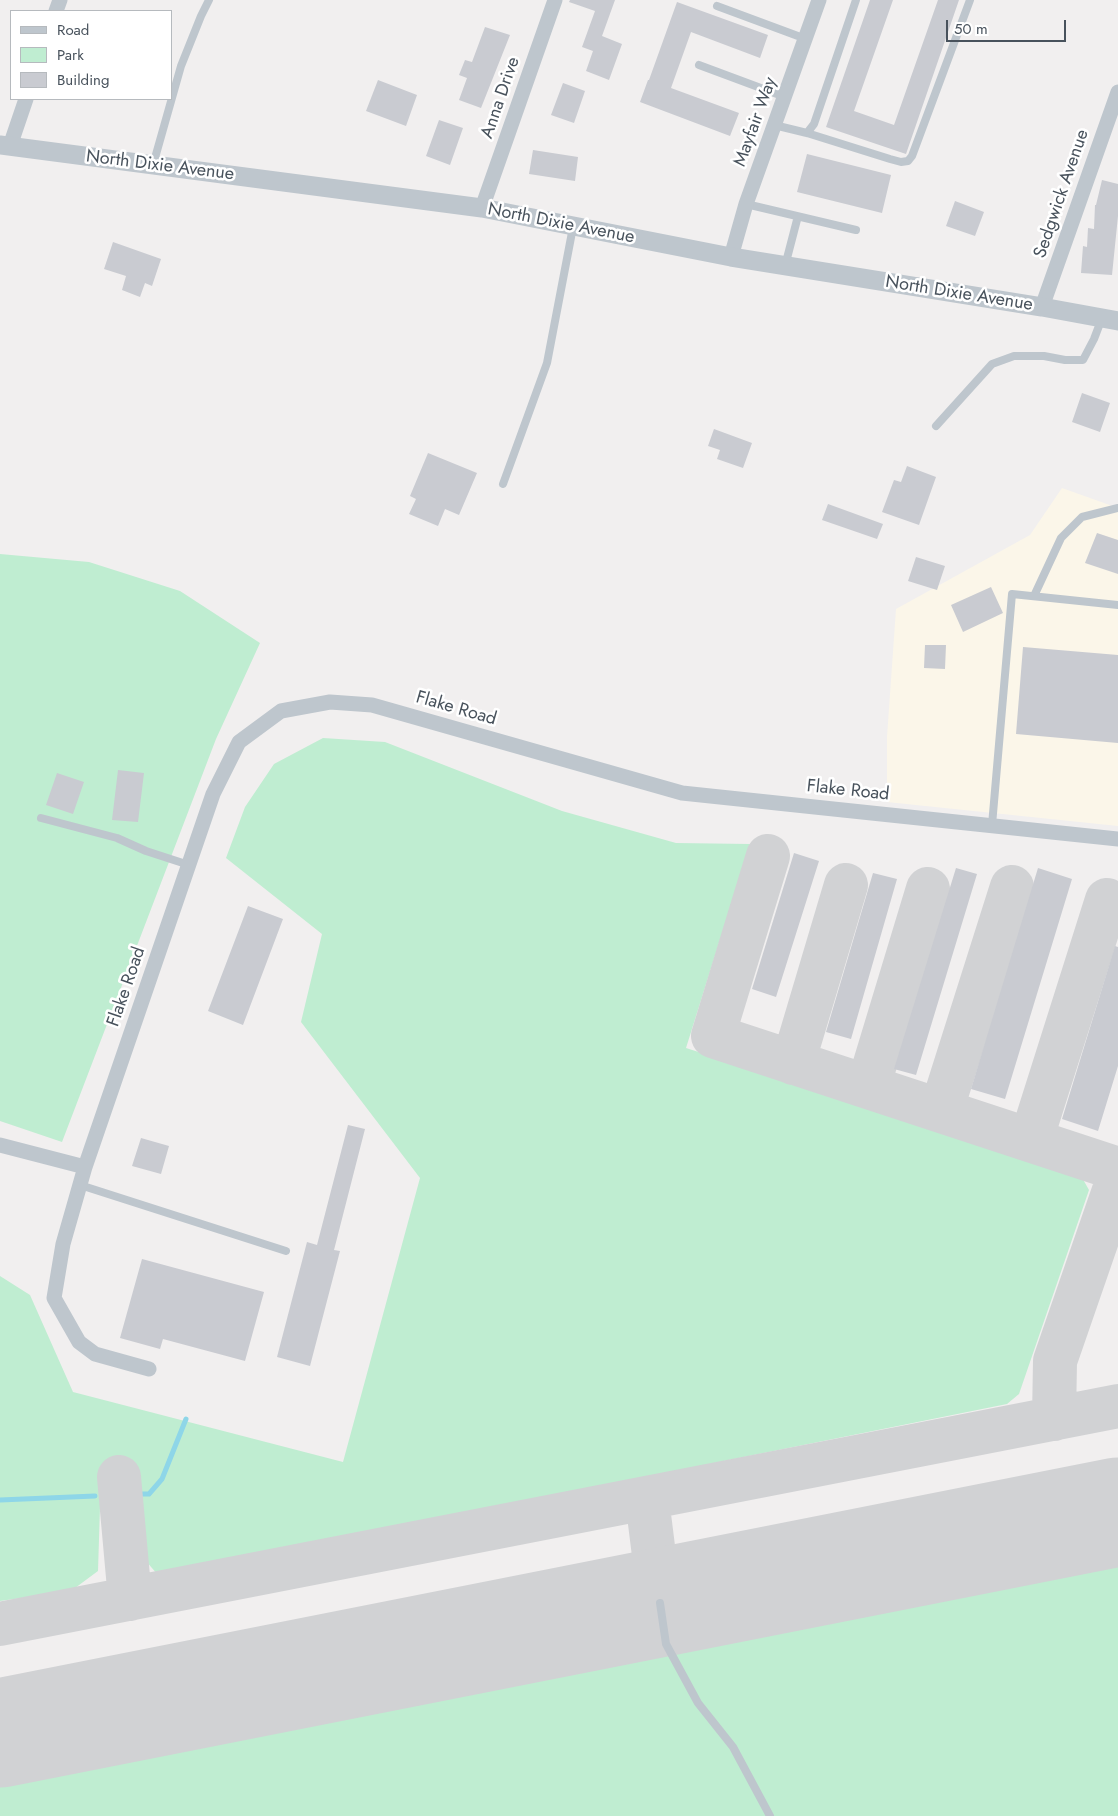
<!DOCTYPE html>
<style>
body{margin:0}
#map{position:relative;width:1118px;height:1816px;overflow:hidden;background:#f1efef;font-family:Jost,sans-serif}
canvas{display:block}
.legend{position:absolute;left:10px;top:10px;width:162px;height:90px;box-sizing:border-box;background:#fff;border:1px solid #b6babe;margin:0;padding:6px 9px;list-style:none;font-size:15px;color:#48525c}
.legend li{display:flex;align-items:center;gap:10px;height:25px}
.legend b{width:25px;border:1px solid #b6babe}
.scale{position:absolute;left:946px;top:20px;width:120px;height:22px;box-sizing:border-box;border:2px solid #48525c;border-top:0;padding-left:6px;font-size:15px;line-height:18px;white-space:nowrap;color:#48525c;-webkit-text-stroke:4px #fff;paint-order:stroke}
</style>
<div id="map">
<canvas width="1118" height="1816"></canvas>
<ul class="legend">
<li><b style="height:6px;background:#bec6cd"></b>Road</li>
<li><b style="height:14px;background:#bfedd1"></b>Park</li>
<li><b style="height:14px;background:#c9cbd1"></b>Building</li>
</ul>
<div class="scale">50 m</div>
</div>
<script>
const ctx = document.querySelector('canvas').getContext('2d');
ctx.lineJoin = 'round';
function paint(path, color) {
  ctx.fillStyle = color;
  ctx.fill(path, 'evenodd');
}
function shape(rows) {
  const path = new Path2D();
  for (const r of rows) {
    path.moveTo(r[0], r[1]);
    for (let i = 2; i < r.length; i += 2) path.lineTo(r[i], r[i + 1]);
  }
  return path;
}
function stroke(path, color, width, dash) {
  ctx.strokeStyle = color;
  ctx.lineWidth = width;
  ctx.lineCap = dash ? 'butt' : 'round';
  ctx.setLineDash(dash || []);
  ctx.stroke(path);
}
function label(font, color, halo, rows, align = 'center') {
  ctx.font = font + ' Jost,sans-serif';
  ctx.lineWidth = 5;
  ctx.setLineDash([]);
  ctx.textBaseline = 'middle';
  ctx.strokeStyle = halo;
  ctx.fillStyle = color;
  for (const [text, x, y, turn = 0] of rows) {
    ctx.save();
    ctx.translate(x, y);
    ctx.rotate((+turn || 0) * Math.PI / 180);
    ctx.textAlign = isNaN(turn) ? turn : align;
    if (halo) ctx.strokeText(text, 0, 0);
    ctx.fillText(text, 0, 0);
    ctx.restore();
  }
}
paint(shape([
 [1062,488,1118,508,1118,826,887,802,887,737,896,609,1030,535]
]), '#fbf6e9');
paint(shape([
 [0,554,89,562,180,591,260,643,216,739,62,1142,0,1121],
 [323,738,385,742,562,811,676,843,750,844,686,1048,1080,1174,1089,1190,1019,1394,1007,1404,158,1575,133,1546,131,1473,101,1475,98,1571,71,1591,0,1601,0,1276,30,1295,73,1392,343,1462,420,1178,301,1022,322,934,226,858,245,807,274,764],
 [1118,1555,1118,1816,0,1816,0,1781]
]), '#bfedd1');
stroke(shape([
 [138,1494,149,1494,162,1479,186,1419],
 [0,1500,95,1496]
]), '#8ed6e8', 5);
stroke(shape([
 [768,856,713,1036,1118,1169],
 [793,1063,846,885],
 [868,1087,928,889],
 [941,1111,1012,887],
 [1031,1140,1107,900],
 [1054,1419,1055,1361,1118,1179],
 [119,1477,130,1599],
 [647,1499,660,1603],
 [0,1624,1118,1406]
]), '#d1d2d4', 44);
stroke(shape([
 [0,1733,1118,1512]
]), '#d1d2d4', 109);
paint(shape([
 [570,0,615,0,602,36,622,44,609,80,586,71,593,51,582,47,595,11,569,2],
 [870,0,893,0,854,111,894,125,938,0,959,0,906,154,826,127],
 [677,2,768,35,760,58,691,32,671,88,739,113,730,136,640,102,648,80,649,80],
 [485,27,510,35,481,108,459,100,467,78,459,75,465,60,472,62],
 [378,80,417,95,406,126,366,111],
 [563,83,585,91,574,123,551,115],
 [439,120,463,128,450,165,426,156],
 [533,150,578,157,575,181,529,174],
 [807,154,891,175,882,213,797,192],
 [1102,180,1118,184,1118,216,1112,275,1081,273,1083,246,1087,247,1088,228,1094,229,1095,205,1096,205],
 [955,201,984,212,975,236,946,226],
 [113,242,161,259,152,286,145,283,140,297,122,290,126,276,104,269],
 [1082,393,1110,403,1100,432,1072,422],
 [714,429,752,443,743,468,717,459,720,450,708,446],
 [428,453,477,473,459,515,445,509,438,526,409,514,416,499,410,496],
 [907,466,936,477,919,525,882,512,894,480,901,482],
 [828,504,883,524,877,539,822,520],
 [1097,533,1118,540,1118,574,1085,563],
 [916,557,945,566,937,590,908,581],
 [991,587,1003,613,963,632,951,605],
 [925,645,946,645,945,669,924,668],
 [1023,647,1118,655,1118,743,1016,734],
 [118,770,144,773,138,822,112,820],
 [57,773,84,782,73,814,46,805],
 [794,853,819,861,776,997,752,989],
 [956,868,977,874,916,1075,894,1069],
 [1038,868,1072,879,1005,1099,971,1089],
 [873,873,897,879,851,1039,826,1032],
 [248,906,283,919,243,1025,208,1011],
 [1115,946,1118,947,1118,1066,1098,1131,1062,1119],
 [348,1125,365,1129,334,1250,340,1251,310,1366,277,1357,307,1242,317,1245],
 [141,1138,169,1146,161,1174,132,1166],
 [142,1259,264,1292,245,1361,163,1339,160,1349,120,1338]
]), '#c9cbd1');
stroke(shape([
 [717,6,806,39],
 [699,65,785,97],
 [774,125,807,133,890,159,901,162,908,161,912,156,970,0],
 [807,133,814,124,856,0],
 [153,165,181,66,201,16,209,0],
 [746,204,856,230],
 [785,266,798,216],
 [936,426,992,364,1014,356,1044,356,1065,360,1083,360,1094,339,1102,318],
 [503,484,547,363,573,227],
 [1034,596,1061,538,1082,517,1118,508],
 [41,818,117,838,146,851,189,865],
 [992,825,1012,594,1118,605],
 [80,1185,286,1251],
 [660,1603,666,1644,698,1703,733,1747,770,1816]
]), '#bec6cd', 8);
stroke(shape([
 [56,11,60,0],
 [10,146,26,99],
 [482,208,555,0],
 [731,257,746,204,819,0],
 [1042,307,1118,92],
 [0,1145,85,1167],
 [149,1369,95,1354,79,1342,54,1298,63,1244,85,1167,213,794,239,742,281,711,330,702,372,705,682,793,1118,839]
]), '#bec6cd', 15);
stroke(shape([
 [0,145,482,208,731,257,1042,307,1118,321]
]), '#bec6cd', 19);
label('18px', '#48525c', '#fff', [
 ["Anna Drive",501,98,-71],
 ["Mayfair Way",756,122,-70],
 ["North Dixie Avenue",160,166,7],
 ["Sedgwick Avenue",1062,194,-71],
 ["North Dixie Avenue",561,224,11],
 ["North Dixie Avenue",959,294,9],
 ["Flake Road",456,709,16],
 ["Flake Road",848,791,6],
 ["Flake Road",127,987,-71]
]);
</script>
